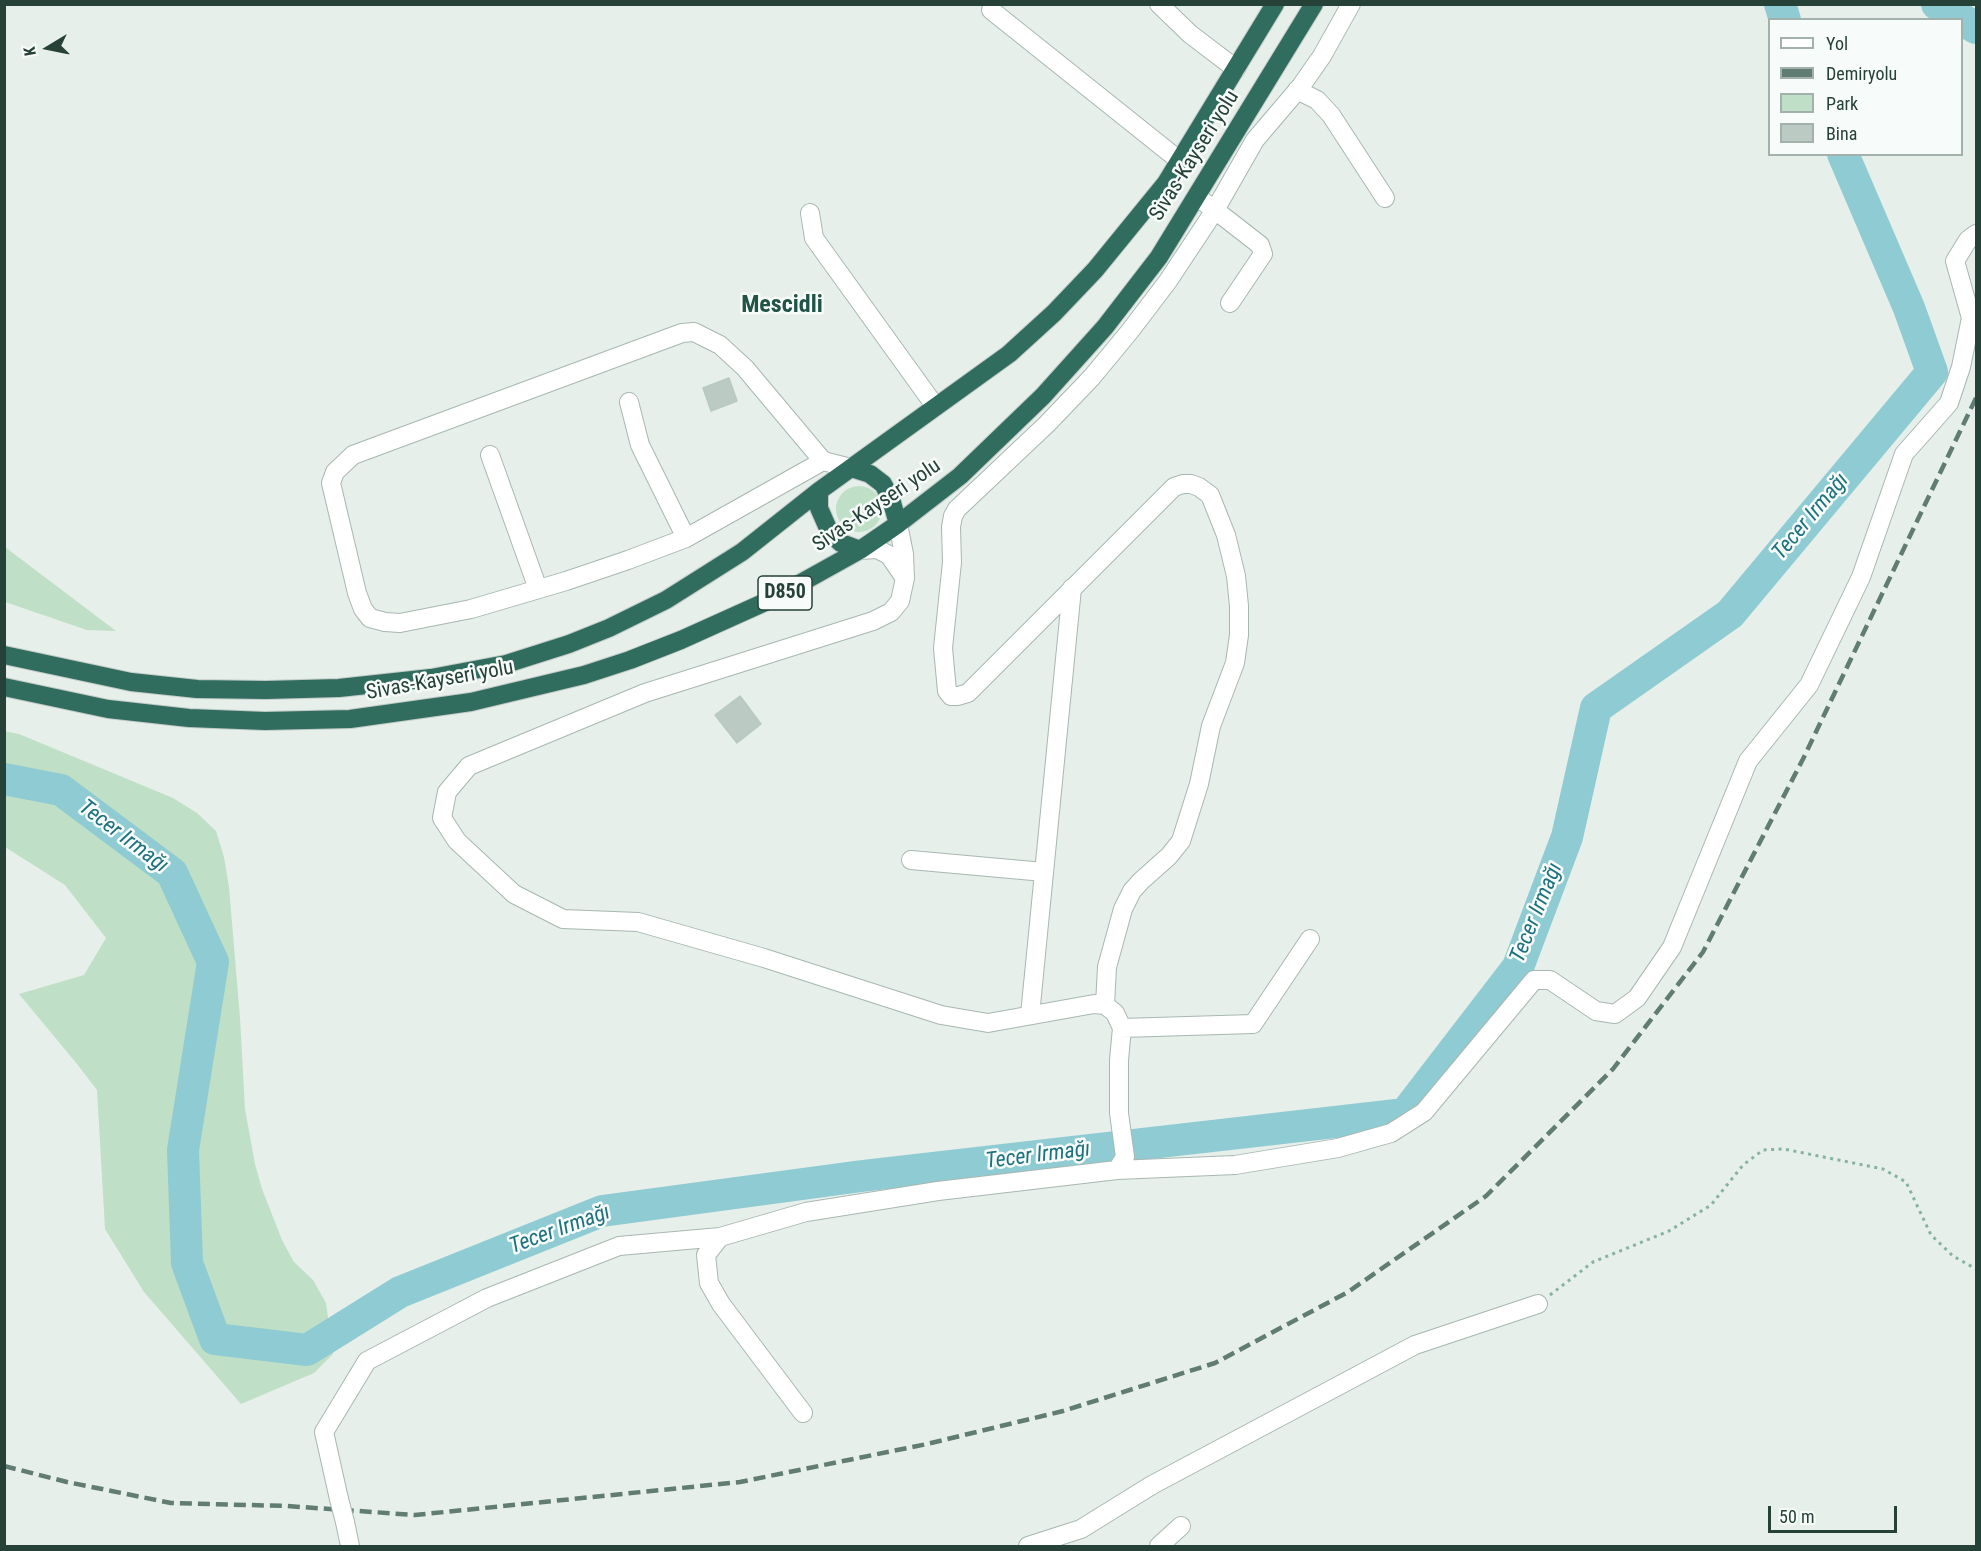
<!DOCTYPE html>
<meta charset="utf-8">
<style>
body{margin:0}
#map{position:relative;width:1981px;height:1551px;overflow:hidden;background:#e6efea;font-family:"Roboto Condensed",sans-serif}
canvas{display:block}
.frame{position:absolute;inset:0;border:6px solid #254138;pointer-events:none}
.legend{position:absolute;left:1768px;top:18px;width:195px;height:138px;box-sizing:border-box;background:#f7fbf9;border:2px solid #a3b1ac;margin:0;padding:8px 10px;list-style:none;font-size:18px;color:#254138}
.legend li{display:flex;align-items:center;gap:12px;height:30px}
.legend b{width:30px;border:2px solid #a3b1ac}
.north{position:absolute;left:18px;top:18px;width:60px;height:60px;-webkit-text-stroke:4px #f7fbf9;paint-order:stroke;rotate:260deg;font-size:16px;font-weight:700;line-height:24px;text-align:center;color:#254138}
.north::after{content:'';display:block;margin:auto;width:21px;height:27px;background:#254138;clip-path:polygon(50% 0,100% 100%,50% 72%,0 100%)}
.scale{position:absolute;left:1768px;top:1506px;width:129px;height:27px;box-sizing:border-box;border:3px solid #254138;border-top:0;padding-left:8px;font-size:18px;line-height:21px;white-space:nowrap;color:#254138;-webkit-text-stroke:4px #f7fbf9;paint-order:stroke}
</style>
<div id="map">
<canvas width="1981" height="1551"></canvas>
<div class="frame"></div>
<ul class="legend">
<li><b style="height:8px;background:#fff"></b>Yol</li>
<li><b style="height:8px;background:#607c73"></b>Demiryolu</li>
<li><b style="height:16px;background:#c0dfc7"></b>Park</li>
<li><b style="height:16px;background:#bbcac3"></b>Bina</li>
</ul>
<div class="north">K</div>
<div class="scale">50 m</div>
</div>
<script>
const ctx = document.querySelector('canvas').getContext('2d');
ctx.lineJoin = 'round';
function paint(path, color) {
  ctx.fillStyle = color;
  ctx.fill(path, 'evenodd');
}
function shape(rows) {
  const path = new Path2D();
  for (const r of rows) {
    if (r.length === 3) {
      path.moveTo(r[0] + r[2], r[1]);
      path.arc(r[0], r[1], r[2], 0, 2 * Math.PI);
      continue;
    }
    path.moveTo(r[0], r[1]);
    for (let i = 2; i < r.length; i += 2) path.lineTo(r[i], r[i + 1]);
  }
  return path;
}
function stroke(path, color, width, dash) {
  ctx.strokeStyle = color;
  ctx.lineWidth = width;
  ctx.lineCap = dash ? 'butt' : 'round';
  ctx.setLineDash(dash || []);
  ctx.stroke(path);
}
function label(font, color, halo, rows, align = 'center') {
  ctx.font = font + ' "Roboto Condensed",sans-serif';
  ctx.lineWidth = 5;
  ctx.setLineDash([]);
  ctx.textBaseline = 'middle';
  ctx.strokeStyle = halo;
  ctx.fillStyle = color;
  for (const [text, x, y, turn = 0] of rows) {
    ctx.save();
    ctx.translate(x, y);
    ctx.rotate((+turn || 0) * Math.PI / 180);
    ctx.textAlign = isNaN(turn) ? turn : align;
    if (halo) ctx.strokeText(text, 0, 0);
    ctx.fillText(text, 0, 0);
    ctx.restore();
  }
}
paint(shape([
 [859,509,23],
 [4,547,5,547,116,631,87,630,5,602],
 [4,731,19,734,173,798,197,813,216,831,224,857,229,887,240,1018,245,1109,255,1164,262,1189,282,1240,294,1262,313,1280,326,1303,333,1354,314,1373,241,1404,144,1292,105,1229,97,1090,77,1064,19,994,84,975,106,938,65,885,5,847]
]), '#c0dfc7');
stroke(shape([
 [1780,4,1785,20],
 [1937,4,1976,28],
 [4,779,61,790,172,873,213,962,183,1150,187,1263,215,1339,307,1350,400,1292,602,1211,862,1176,1405,1114,1518,967,1567,837,1596,708,1730,614,1932,372,1909,308,1843,154]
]), '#8fcbd2', 32);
const building = shape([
 [729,378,737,401,711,411,703,388,729,378],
 [740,696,761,724,737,743,715,715,740,696]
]);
paint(building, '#bbcac3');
stroke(building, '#b8c9c1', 1.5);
const street = shape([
 [1159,4,1190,34,1236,69],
 [991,10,1180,161],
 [1297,90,1317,100,1331,115,1385,198],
 [1197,197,1215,210,1255,140,1301,86,1322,56,1351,4],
 [810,213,814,238,935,406],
 [629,402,640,445,686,538,628,560,566,581,471,609,400,623,385,622,370,618,363,609,357,593,331,483,335,472,353,455,682,333,694,332,720,345,745,368,823,461,851,468],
 [490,455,538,589],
 [686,538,823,461],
 [860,550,877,549,889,555,904,577],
 [911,860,1044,872],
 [1105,1005,1107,967,1123,909,1132,891,1141,881,1169,856,1181,841,1199,784,1211,726,1235,663,1239,635,1239,606,1236,576,1226,535,1210,495,1199,487,1191,484,1183,484,1174,487,968,693,958,696,951,696,947,691,943,648,952,562,951,527,953,516,957,509,1047,424,1092,377,1130,331,1168,281,1215,210,1260,245,1263,254,1230,303],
 [1030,1015,1072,588],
 [1122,1028,1253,1024,1310,939],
 [1117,1170,1235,1165,1338,1148,1391,1133,1424,1112,1534,980,1550,980,1596,1011,1615,1014,1637,998,1672,947,1748,761,1809,685,1861,577,1904,454,1949,403,1961,367,1971,318,1955,261,1968,240,1976,234],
 [803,1413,721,1304,709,1283,706,1255,720,1237,806,1212,938,1191,1117,1170,1125,1157,1119,1113,1119,1060,1122,1028,1115,1013,1105,1005,1094,1004,988,1023,941,1015,764,958,638,922,563,919,514,894,457,841,442,818,447,792,469,766,645,693,873,621,891,612,900,601,905,578,904,554,898,524],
 [339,1499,324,1432,367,1361,487,1298,619,1246,720,1237],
 [345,1522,350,1546],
 [1028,1546,1081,1529,1152,1485,1415,1345,1538,1304],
 [1159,1546,1181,1526]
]);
const highway = shape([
 [851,468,870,474,883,484,891,499,898,524],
 [819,491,819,508,830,533,841,543,860,550],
 [4,655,131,682,197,689,266,690,339,688,431,678,506,664,569,644,609,628,666,600,742,552,819,491,1009,354,1054,313,1095,270,1166,183,1275,4],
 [4,687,108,709,189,718,265,721,350,719,471,702,584,675,630,660,681,640,772,599,860,550,898,524,960,476,1043,396,1105,327,1159,257,1314,4]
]);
stroke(street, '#a8b7b1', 20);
stroke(highway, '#c2cac7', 20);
stroke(shape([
 [1550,1295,1593,1262,1669,1231,1711,1205,1743,1165,1763,1150,1784,1149,1883,1169,1906,1182,1931,1235,1953,1256,1976,1269]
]), '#87b2a2', 3, [3, 4.5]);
stroke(street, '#fff', 18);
stroke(highway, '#306d5e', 18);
stroke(shape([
 [4,1466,67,1482,171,1503,287,1506,415,1515,740,1482,927,1444,1063,1411,1215,1363,1348,1292,1486,1196,1613,1069,1703,952,1803,759,1976,398]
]), '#607c73', 4.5, [12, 6]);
const streetBridge = shape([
 [339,1499,345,1522]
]);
stroke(streetBridge, '#a8b7b1', 20, []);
stroke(streetBridge, '#fff', 18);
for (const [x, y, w] of [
 [785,593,54]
]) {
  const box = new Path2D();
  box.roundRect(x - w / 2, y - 17, w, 34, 4.5);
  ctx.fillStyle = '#f7fbf9';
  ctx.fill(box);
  stroke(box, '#254138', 1.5);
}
label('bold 20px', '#254138', null, [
 ["D850",785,593]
]);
label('21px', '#254138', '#f7fbf9', [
 ["Sivas-Kayseri yolu",1195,156,-58],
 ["Sivas-Kayseri yolu",877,506,-34],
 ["Sivas-Kayseri yolu",440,681,-10]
]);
label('italic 22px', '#1e727e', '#f7fbf9', [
 ["Tecer Irmağı",1811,517,-50],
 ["Tecer Irmağı",123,837,37],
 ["Tecer Irmağı",1537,913,-68],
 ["Tecer Irmağı",1038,1156,-7],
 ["Tecer Irmağı",560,1230,-20]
]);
label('bold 24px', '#205445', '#f7fbf9', [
 ["Mescidli",782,306]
]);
</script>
